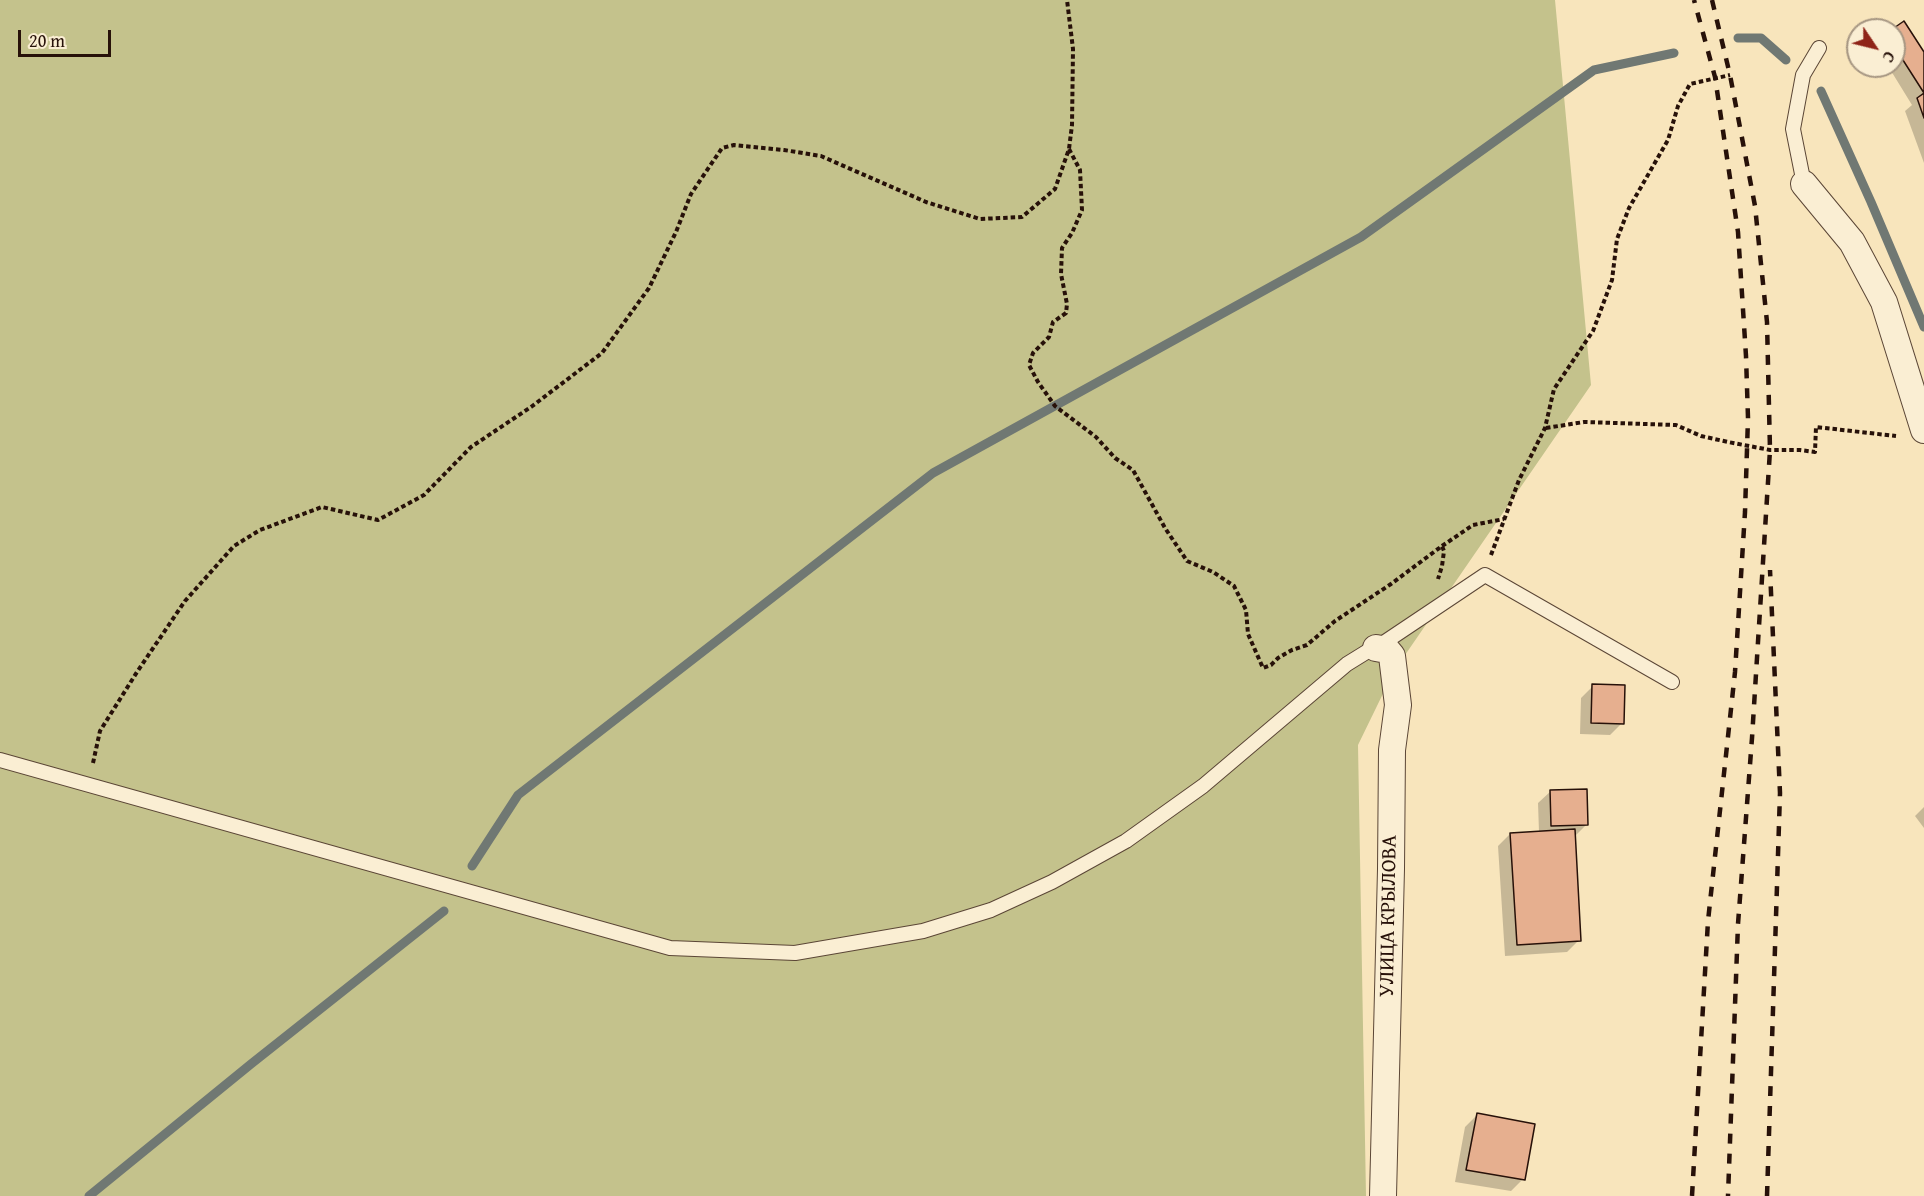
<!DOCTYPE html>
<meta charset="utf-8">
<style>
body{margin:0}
#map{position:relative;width:1924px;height:1196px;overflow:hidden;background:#f8e5bc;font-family:"Gentium Book Plus",serif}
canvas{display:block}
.north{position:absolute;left:1846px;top:18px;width:60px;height:60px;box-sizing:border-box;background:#faeed3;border:2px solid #a69682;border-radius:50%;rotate:125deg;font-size:16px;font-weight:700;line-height:24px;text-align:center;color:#271109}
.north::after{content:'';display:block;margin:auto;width:21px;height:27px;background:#8f2418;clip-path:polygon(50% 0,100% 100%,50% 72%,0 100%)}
.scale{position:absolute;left:18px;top:30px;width:93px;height:27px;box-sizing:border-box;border:3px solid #271109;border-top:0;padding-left:8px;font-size:18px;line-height:21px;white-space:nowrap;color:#271109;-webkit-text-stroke:4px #faeed3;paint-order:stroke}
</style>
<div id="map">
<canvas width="1924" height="1196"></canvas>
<div class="north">С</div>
<div class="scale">20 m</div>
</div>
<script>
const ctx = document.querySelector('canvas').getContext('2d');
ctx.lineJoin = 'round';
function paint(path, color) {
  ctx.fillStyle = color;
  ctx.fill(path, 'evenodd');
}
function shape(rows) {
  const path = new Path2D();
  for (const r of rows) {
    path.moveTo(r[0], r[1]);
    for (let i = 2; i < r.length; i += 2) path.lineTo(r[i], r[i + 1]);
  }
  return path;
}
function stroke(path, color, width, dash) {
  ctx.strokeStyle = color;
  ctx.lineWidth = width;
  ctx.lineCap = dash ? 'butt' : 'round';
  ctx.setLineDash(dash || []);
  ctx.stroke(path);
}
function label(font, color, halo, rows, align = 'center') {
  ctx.font = font + ' "Gentium Book Plus",serif';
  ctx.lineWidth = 4.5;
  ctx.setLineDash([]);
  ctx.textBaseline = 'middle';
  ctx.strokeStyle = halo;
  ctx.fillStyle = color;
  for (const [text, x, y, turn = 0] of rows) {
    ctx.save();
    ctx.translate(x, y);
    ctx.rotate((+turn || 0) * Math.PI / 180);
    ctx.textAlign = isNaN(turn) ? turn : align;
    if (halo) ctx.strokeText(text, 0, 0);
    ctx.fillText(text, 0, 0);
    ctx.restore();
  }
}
paint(shape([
 [0,0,1555,0,1591,385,1394,671,1358,745,1366,1196,0,1196]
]), '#c4c28c');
paint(shape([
 [1904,23,1924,55,1924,163,1905,111,1912,105,1888,66,1894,66,1893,30],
 [1593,686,1622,723,1610,735,1580,734,1581,698],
 [1551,791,1587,824,1575,836,1579,940,1567,952,1505,956,1498,846,1510,834,1539,832,1538,803],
 [1924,807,1924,828,1915,816],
 [1477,1115,1523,1179,1511,1191,1455,1182,1465,1127]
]), '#0003');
stroke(shape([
 [1738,38,1761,38,1786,60],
 [1821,91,1871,202,1924,327],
 [472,866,518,795,933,473,1361,237,1594,70,1674,53],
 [89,1196,251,1064,444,911]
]), '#707873', 9);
const building = shape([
 [1904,21,1924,52,1924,118,1917,98,1924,93,1894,46,1894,30,1891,30,1904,21],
 [1592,684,1625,685,1624,724,1591,723,1592,684],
 [1587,789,1588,825,1551,826,1550,790,1587,789],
 [1575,829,1581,941,1517,945,1510,833,1575,829],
 [1477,1113,1535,1124,1525,1180,1466,1170,1477,1113]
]);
paint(building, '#e6af8f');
stroke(building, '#271109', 1.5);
const lane = shape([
 [1804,184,1793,129,1803,75,1819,48],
 [0,760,670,948,795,953,923,931,991,910,1052,882,1126,841,1203,786,1347,664,1368,651,1376,648,1485,575,1672,682]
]);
const street = shape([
 [1804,184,1852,242,1884,302,1924,430],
 [1376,648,1387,650,1392,656,1398,705,1392,750,1391,869,1383,1196]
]);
stroke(lane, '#5b4636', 16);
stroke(street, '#5b4636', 28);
stroke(shape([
 [1069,149,1080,170,1082,210,1072,233,1062,248,1061,274,1067,304,1066,313,1053,322,1049,337,1033,353,1029,365,1038,382,1055,406,1096,437,1115,458,1133,470,1165,528,1187,561,1213,572,1234,586,1246,610,1248,634,1263,668,1271,665,1278,658,1292,650,1307,645,1335,621,1391,584,1442,546,1444,551,1442,566,1438,579],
 [1546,428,1584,422,1676,425,1701,436,1728,442,1770,450,1800,450,1815,452,1816,427,1896,436],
 [1442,546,1473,525,1504,519],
 [1491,555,1519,480,1545,428,1554,389,1593,331,1612,280,1617,239,1629,208,1668,140,1678,106,1690,84,1730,75],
 [93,763,100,731,137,672,185,601,234,546,260,530,322,507,378,520,424,495,471,447,531,407,602,353,649,288,676,232,691,194,722,148,734,145,784,150,821,156,926,202,980,219,1022,217,1055,189,1069,149,1072,125,1073,49,1067,0]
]), '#271109', 4, [4.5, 3]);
stroke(lane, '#faeed3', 14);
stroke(street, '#faeed3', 26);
stroke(shape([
 [1712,0,1730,75,1755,206,1767,322,1770,450,1752,738,1738,924,1728,1196],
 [1692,1196,1708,921,1735,672,1745,512,1748,418,1746,356,1738,232,1715,77,1694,0],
 [1767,1196,1780,793,1770,570]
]), '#271109', 4.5, [10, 10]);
label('21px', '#271109', '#faeed3', [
 ["УЛИЦА КРЫЛОВА",1389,916,-89]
]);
</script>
